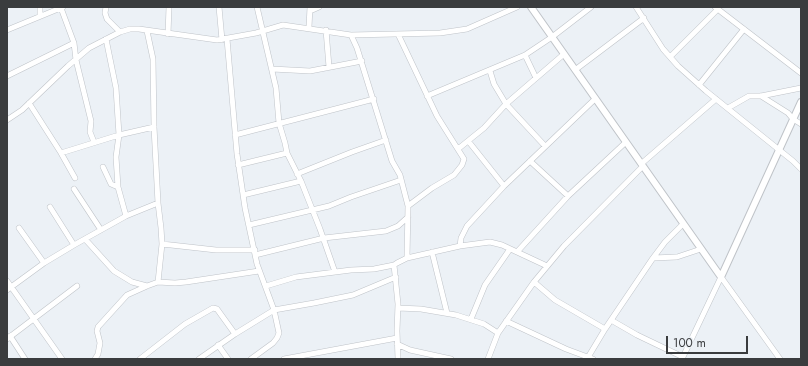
<!DOCTYPE html>
<style>
body{margin:0}
#map{position:relative;width:808px;height:366px;overflow:hidden;background:#ecf1f6;font-family:Jost,sans-serif}
canvas{display:block}
.frame{position:absolute;inset:0;border:8px solid #3a3c3e;pointer-events:none}
.scale{position:absolute;left:666px;top:336px;width:82px;height:18px;box-sizing:border-box;border:2px solid #3a3c3e;border-top:0;padding-left:5px;font-size:12px;line-height:14px;white-space:nowrap;color:#3a3c3e;-webkit-text-stroke:3px #ecf1f6;paint-order:stroke}
</style>
<div id="map">
<canvas width="808" height="366"></canvas>
<div class="frame"></div>
<div class="scale">100 m</div>
</div>
<script>
const ctx = document.querySelector('canvas').getContext('2d');
ctx.lineJoin = 'round';
function shape(rows) {
  const path = new Path2D();
  for (const r of rows) {
    path.moveTo(r[0], r[1]);
    for (let i = 2; i < r.length; i += 2) path.lineTo(r[i], r[i + 1]);
  }
  return path;
}
function stroke(path, color, width, dash) {
  ctx.strokeStyle = color;
  ctx.lineWidth = width;
  ctx.lineCap = dash ? 'butt' : 'round';
  ctx.setLineDash(dash || []);
  ctx.stroke(path);
}
const minor = shape([
 [40,7,40,16],
 [106,7,105,13,107,19,120,32],
 [219,7,222,40],
 [257,7,276,88,279,123,285,143,287,153,301,181,320,229,335,272],
 [636,7,663,49,678,66,706,91,793,161,801,169],
 [715,7,801,73],
 [61,8,74,43,76,60,91,121,90,132,94,142],
 [310,11,319,7],
 [309,27,310,7],
 [7,30,63,7],
 [326,30,329,67],
 [168,34,169,7],
 [398,34,437,116,464,159,462,165,454,175,432,188,408,206],
 [351,35,357,48,392,161,400,175,408,206,407,258],
 [106,39,116,88,119,135,116,157,118,187,126,216],
 [227,39,237,154,245,208,257,264,274,310,279,333,277,338,273,343,251,359],
 [525,55,536,78],
 [670,57,718,9],
 [272,69,310,71,362,61],
 [575,70,644,18],
 [490,71,494,84,506,104,545,146],
 [7,76,74,43],
 [699,85,744,29],
 [427,96,525,55,552,37,591,7],
 [761,96,788,113,793,119,801,124],
 [29,103,61,153,119,135,154,127],
 [728,108,749,96,761,96,801,88],
 [7,120,22,110,68,66,89,48,120,32,130,29,139,29,217,40,256,33,283,25,351,35,440,33,467,29,517,7],
 [235,135,374,99],
 [469,142,504,186],
 [458,149,484,128,506,104,564,54],
 [61,153,75,178],
 [530,161,568,196],
 [641,164,716,99],
 [238,165,287,153],
 [103,167,111,184,118,187],
 [297,174,352,152,386,140],
 [74,189,101,230],
 [243,195,301,181],
 [50,207,74,245],
 [249,225,329,206,351,197,401,180],
 [19,228,44,263],
 [85,239,114,271,132,282,147,286],
 [162,244,216,250,255,250],
 [460,246,461,238,467,226,504,186,595,99],
 [432,252,447,313],
 [517,252,568,196,626,142],
 [255,255,324,238,386,231,398,226,408,217],
 [653,258,665,242,683,224],
 [7,281,62,359],
 [158,282,175,283,186,282,259,271],
 [534,282,555,300,605,329],
 [266,286,296,277,351,270,374,269,394,265],
 [7,290,44,263,74,245,126,216,158,203],
 [398,308,421,309,456,315,484,324,498,333],
 [471,319,485,285,510,249],
 [611,320,637,335,683,357],
 [506,321,566,349,593,359],
 [10,336,25,359],
 [7,339,77,286],
 [397,344,410,350,451,359],
 [218,345,228,359],
 [95,359,98,354,100,343,97,331,98,327,127,295,147,286,158,282,162,244,161,228,158,203,154,127,153,59,147,31],
 [140,359,185,324,213,308,217,309,235,334],
 [199,359,235,334,274,310,314,303,353,295,396,277],
 [284,359,397,338],
 [398,359,397,331,398,304,394,265,397,263,407,258,460,246,490,242,502,245,547,266],
 [488,359,498,333,534,282,564,246,643,166],
 [587,359,605,329,653,258,677,257,701,249],
 [682,359,721,277,780,359]
]);
const tertiary = shape([
 [531,7,721,277],
 [721,277,801,102]
]);
stroke(minor, '#bfc3c8', 6);
stroke(tertiary, '#bfc3c8', 8);
stroke(minor, '#fff', 5);
stroke(tertiary, '#fff', 6);
</script>
